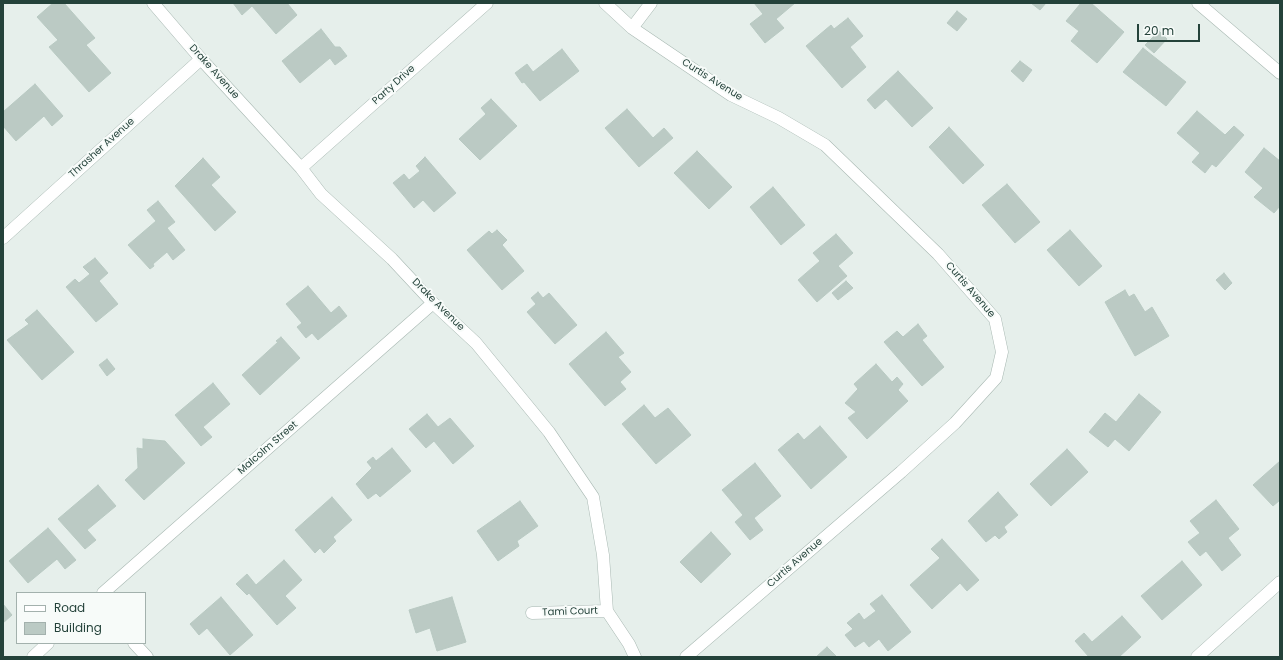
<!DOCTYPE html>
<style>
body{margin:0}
#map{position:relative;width:1283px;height:660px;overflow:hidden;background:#e6efeb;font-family:Poppins,sans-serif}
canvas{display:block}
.frame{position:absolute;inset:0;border:4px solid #24423a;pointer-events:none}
.legend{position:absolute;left:16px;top:592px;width:130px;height:52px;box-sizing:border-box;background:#f7fbf9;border:1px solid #a3b1ad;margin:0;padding:5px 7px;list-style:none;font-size:12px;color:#24423a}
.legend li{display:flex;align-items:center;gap:8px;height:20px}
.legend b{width:20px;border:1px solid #a3b1ad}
.scale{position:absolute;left:1137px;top:24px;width:63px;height:18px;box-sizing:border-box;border:2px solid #24423a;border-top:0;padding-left:5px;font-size:12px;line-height:14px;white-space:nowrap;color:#24423a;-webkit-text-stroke:3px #f7fbf9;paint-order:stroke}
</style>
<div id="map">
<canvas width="1283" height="660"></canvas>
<div class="frame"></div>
<ul class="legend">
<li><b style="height:5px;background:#fff"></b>Road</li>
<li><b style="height:11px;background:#bbcac4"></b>Building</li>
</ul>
<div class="scale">20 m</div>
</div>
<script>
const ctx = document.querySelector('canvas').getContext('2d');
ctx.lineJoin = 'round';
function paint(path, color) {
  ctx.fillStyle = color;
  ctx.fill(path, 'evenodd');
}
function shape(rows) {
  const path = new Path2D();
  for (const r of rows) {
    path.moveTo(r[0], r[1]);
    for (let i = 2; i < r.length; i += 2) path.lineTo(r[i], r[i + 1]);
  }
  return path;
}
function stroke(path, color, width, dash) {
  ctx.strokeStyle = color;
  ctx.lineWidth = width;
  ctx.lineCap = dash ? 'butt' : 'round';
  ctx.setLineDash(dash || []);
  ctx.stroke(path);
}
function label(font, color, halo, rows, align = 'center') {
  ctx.font = font + ' Poppins,sans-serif';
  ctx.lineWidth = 4;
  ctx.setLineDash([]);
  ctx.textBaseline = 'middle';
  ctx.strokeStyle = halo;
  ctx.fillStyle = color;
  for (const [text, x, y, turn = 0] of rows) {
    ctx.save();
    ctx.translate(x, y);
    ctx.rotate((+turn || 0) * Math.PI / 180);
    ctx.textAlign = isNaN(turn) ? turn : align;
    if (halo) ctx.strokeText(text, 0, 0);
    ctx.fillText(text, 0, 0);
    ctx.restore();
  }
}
const building = shape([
 [53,3,64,3,95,38,86,45,111,73,89,92,49,47,58,40,37,17,53,3],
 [233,3,287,3,297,15,276,34,252,6,242,15,233,3],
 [754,3,795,3,776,19,784,28,765,43,750,24,763,14,754,3],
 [1031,3,1046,3,1040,10,1031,3],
 [1081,3,1091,3,1124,32,1097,63,1071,41,1079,31,1066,21,1081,3],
 [957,11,967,19,957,31,947,23,957,11],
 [848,18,863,36,850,47,866,67,842,88,806,46,831,25,834,29,848,18],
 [321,29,335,47,340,47,347,56,335,65,330,58,300,83,282,61,321,29],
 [1159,31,1167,39,1154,53,1145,45,1159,31],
 [1143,48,1186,82,1166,106,1123,72,1143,48],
 [562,49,579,71,540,101,524,82,522,83,515,73,527,64,533,72,562,49],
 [1020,61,1032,70,1023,82,1011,71,1020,61],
 [898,71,933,108,912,127,886,99,875,109,867,100,898,71],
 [35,84,63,116,52,126,44,116,16,141,3,126,3,112,35,84],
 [491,99,517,126,480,160,459,139,486,114,481,108,491,99],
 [627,109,653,138,664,128,673,138,639,167,605,128,627,109],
 [1197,111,1225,135,1234,126,1244,135,1216,167,1212,164,1205,173,1192,162,1200,153,1177,133,1197,111],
 [949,127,984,165,963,184,929,147,949,127],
 [1264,148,1280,161,1280,206,1274,213,1254,197,1263,188,1245,172,1264,148],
 [697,151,732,187,709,209,674,173,697,151],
 [425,157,456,193,434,212,423,200,414,208,393,183,404,174,409,180,420,171,416,166,425,157],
 [203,158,220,177,211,185,236,212,215,231,175,186,203,158],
 [1007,184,1040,222,1015,243,982,205,1007,184],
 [773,187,805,225,781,245,750,207,773,187],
 [158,201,175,222,167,228,185,250,173,260,167,252,153,264,154,266,150,269,128,245,156,221,147,210,158,201],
 [497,230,507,240,502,245,524,271,502,290,467,250,489,231,492,234,497,230],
 [1070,230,1102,266,1079,286,1047,250,1070,230],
 [836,234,853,253,838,266,847,276,817,302,798,280,820,261,813,253,836,234],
 [95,258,108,273,99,281,118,304,96,322,66,287,75,279,79,283,90,274,83,267,95,258],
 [1224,273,1232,283,1225,290,1216,280,1224,273],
 [846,281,853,288,838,300,832,293,846,281],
 [308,286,331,313,339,306,347,316,318,340,312,333,306,338,297,327,302,323,286,304,308,286],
 [1125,290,1129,297,1134,294,1145,312,1152,307,1169,336,1135,356,1105,302,1125,290],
 [538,292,543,298,549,293,577,325,555,344,527,312,536,304,531,298,538,292],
 [37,310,74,352,42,380,7,340,29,324,25,320,37,310],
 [918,324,927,336,922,340,944,367,922,386,884,342,897,331,903,337,918,324],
 [606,332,624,353,618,357,631,372,620,382,626,389,605,406,569,364,606,332],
 [281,337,300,358,260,395,242,375,278,342,276,341,281,337],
 [107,359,115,369,107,376,99,365,107,359],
 [876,364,892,382,897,377,903,384,898,390,908,401,867,439,848,418,856,412,845,403,858,389,854,384,876,364],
 [213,383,230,404,203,427,212,437,201,446,175,415,213,383],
 [1139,394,1161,412,1129,451,1115,439,1108,447,1089,432,1105,413,1116,422,1139,394],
 [644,405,655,418,668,408,691,435,656,464,622,424,644,405],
 [427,414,438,427,450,418,474,446,453,464,434,441,426,448,409,429,427,414],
 [820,426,847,457,811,489,778,450,798,433,804,440,820,426],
 [143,439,165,441,185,463,144,500,125,480,138,468,137,448,143,449,143,439],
 [392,448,411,471,380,497,376,493,368,499,356,484,372,468,367,462,373,457,376,461,392,448],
 [1067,449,1088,472,1051,506,1030,484,1067,449],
 [1280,461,1280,500,1273,506,1253,485,1280,461],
 [755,463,781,496,754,518,763,530,750,540,735,522,743,515,722,490,755,463],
 [98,485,116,506,87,530,96,540,85,549,58,519,98,485],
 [998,492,1018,515,1004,527,1007,532,999,539,995,535,986,542,968,521,998,492],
 [332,497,352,520,333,537,336,541,324,553,320,548,315,553,295,530,332,497],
 [1216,500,1239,529,1228,538,1241,555,1222,571,1206,551,1200,556,1188,542,1200,533,1190,521,1216,500],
 [520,501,538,526,517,541,519,546,498,561,477,531,520,501],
 [48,528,76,560,65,569,57,559,28,583,9,561,48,528],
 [711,532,731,554,701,583,680,562,711,532],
 [942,539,979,580,967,591,960,583,932,609,910,585,940,558,931,549,942,539],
 [284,560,302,580,285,596,296,608,277,625,249,593,247,595,236,584,247,574,256,585,284,560],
 [1182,561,1202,585,1162,620,1141,596,1182,561],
 [882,595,911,632,888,651,879,639,869,647,864,641,855,647,845,635,853,629,847,623,859,613,864,620,876,611,870,604,882,595],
 [221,597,253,635,230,655,207,628,199,635,190,624,221,597],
 [452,597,466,642,437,651,430,628,416,633,409,610,452,597],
 [3,604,12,615,3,623,3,604],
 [1122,616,1141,637,1119,657,1089,657,1075,641,1084,633,1092,642,1122,616],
 [827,647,837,657,816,657,827,647]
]);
paint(building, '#bbcac4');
stroke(building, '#b8c9c2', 1);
const minor = shape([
 [153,3,201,59,301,168,321,194,392,259,433,303,476,343,549,432,593,497,603,555,607,611,629,644,635,657],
 [605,3,632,28,731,95,779,118,825,145,938,254,995,319,1002,352,996,378,955,423,901,472,686,657],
 [1198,3,1280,73],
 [632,28,651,3],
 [301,168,487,3],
 [3,238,201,59],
 [103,593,433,303],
 [532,613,607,611],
 [134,643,147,657],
 [33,657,48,643],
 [1197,657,1280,582]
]);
stroke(minor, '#a8b8b2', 13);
stroke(minor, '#fff', 12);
label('10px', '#24423a', '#f7fbf9', [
 ["Drake Avenue",214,72,48],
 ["Curtis Avenue",712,80,32],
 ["Party Drive",394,85,-42],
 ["Thrasher Avenue",102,148,-42],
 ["Curtis Avenue",970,290,49],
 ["Drake Avenue",438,305,45],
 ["Malcolm Street",268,448,-41],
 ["Curtis Avenue",795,563,-41],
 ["Tami Court",570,612,-2]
]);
</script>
